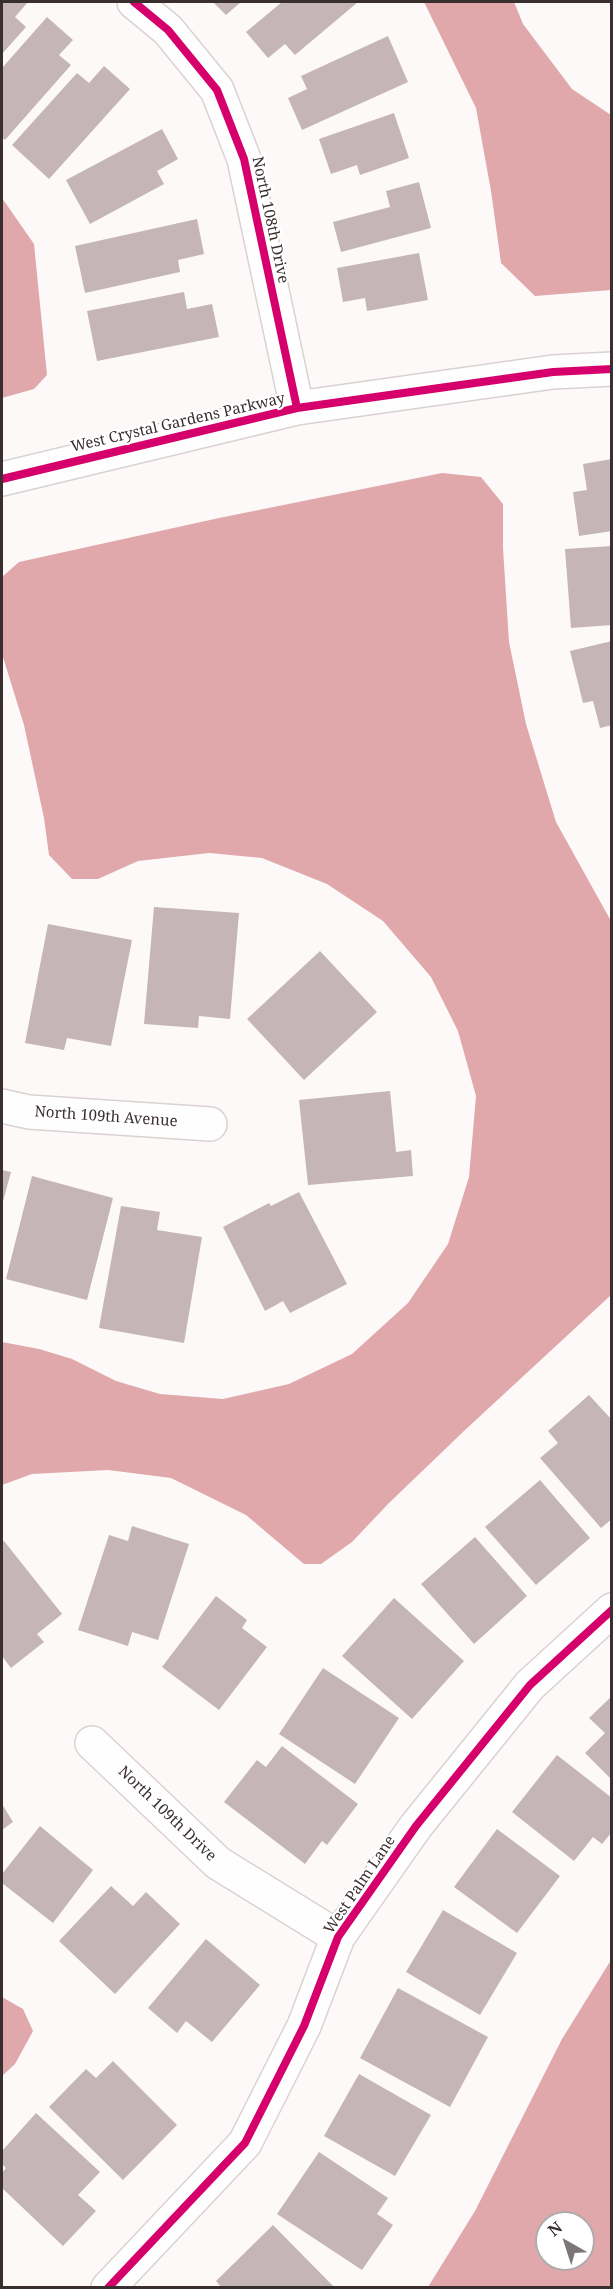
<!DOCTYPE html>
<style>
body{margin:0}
#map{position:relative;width:613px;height:2289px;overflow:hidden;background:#fdf9f9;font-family:"Noto Serif",serif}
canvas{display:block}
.frame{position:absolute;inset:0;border:3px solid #3a2f2f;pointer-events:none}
.north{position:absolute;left:535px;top:2211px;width:60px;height:60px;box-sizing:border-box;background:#fff;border:2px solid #b0acac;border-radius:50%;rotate:321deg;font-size:16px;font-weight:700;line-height:24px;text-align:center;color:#3a2f2f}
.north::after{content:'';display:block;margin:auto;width:21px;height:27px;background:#7e7676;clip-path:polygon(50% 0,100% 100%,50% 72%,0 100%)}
</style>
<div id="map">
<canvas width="613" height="2289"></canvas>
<div class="frame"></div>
<div class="north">N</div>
</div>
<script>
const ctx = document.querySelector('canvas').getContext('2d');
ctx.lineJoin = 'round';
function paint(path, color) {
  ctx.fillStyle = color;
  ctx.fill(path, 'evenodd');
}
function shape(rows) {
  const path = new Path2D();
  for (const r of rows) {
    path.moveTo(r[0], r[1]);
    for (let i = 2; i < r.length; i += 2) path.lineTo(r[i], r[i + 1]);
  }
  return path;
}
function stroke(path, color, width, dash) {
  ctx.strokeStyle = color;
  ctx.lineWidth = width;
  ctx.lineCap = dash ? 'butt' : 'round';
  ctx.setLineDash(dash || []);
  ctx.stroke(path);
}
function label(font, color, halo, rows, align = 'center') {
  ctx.font = font + ' "Noto Serif",serif';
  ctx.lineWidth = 4.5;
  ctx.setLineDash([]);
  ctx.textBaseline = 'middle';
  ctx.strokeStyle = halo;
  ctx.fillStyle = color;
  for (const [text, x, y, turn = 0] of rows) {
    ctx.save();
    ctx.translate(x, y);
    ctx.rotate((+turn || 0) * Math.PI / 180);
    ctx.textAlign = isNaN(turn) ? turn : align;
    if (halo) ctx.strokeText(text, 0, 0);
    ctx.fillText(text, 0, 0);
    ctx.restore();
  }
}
paint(shape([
 [424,2,514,2,523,24,572,89,611,115,611,290,535,296,501,263,491,191,476,108],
 [2,198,34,244,47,375,34,389,2,398],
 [442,473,481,477,503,504,503,548,509,642,526,724,556,822,611,921,611,1295,464,1431,389,1503,352,1542,321,1564,304,1564,246,1515,171,1478,108,1470,32,1474,2,1485,2,1342,39,1349,72,1359,116,1381,160,1394,223,1399,289,1384,352,1354,408,1303,448,1244,469,1177,476,1096,458,1031,431,977,383,921,327,884,262,858,209,853,138,861,98,879,72,879,49,855,44,818,24,725,2,654,2,577,19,562,219,518],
 [611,1960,611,2287,428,2287,475,2211,562,2039],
 [547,2223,583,2223,583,2259,547,2259],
 [2,1997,23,2009,33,2031,15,2064,2,2076]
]), '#e0a8ab');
paint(shape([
 [2,2,28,2,15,17,26,27,2,54],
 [213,2,241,2,226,15],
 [282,2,358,2,295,55,285,44,268,58,246,32],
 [47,17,73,40,59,55,71,65,5,140,2,137,2,68],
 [388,36,408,82,302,130,288,98,307,89,301,76],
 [104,66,130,89,49,179,12,145,77,73,89,83],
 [394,113,409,158,360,175,357,165,331,174,319,139],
 [162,129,178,159,157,171,164,184,90,224,66,180],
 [419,182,431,228,341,252,333,222,390,207,386,191],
 [197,219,204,254,178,260,180,272,85,293,75,246],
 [419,253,428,300,367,311,365,298,343,302,337,268],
 [184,292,187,309,212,304,219,337,97,361,87,311],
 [612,459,612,531,579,536,573,492,587,490,583,464],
 [612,546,612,625,571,628,565,549],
 [612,641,612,725,600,728,593,701,583,703,570,651],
 [154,907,239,913,230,1019,199,1016,198,1028,144,1024],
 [48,924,132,940,111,1046,67,1038,64,1050,25,1043],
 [320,951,377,1012,304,1080,247,1019],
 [390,1091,396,1152,411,1150,413,1176,308,1185,299,1100],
 [2,1170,11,1172,2,1205],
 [32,1176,113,1198,87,1300,6,1279],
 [299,1192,347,1284,290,1313,283,1301,265,1311,223,1227,269,1203,271,1206],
 [121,1206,160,1212,157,1230,202,1237,184,1343,99,1328],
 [589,1395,612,1420,612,1519,601,1528,540,1458,558,1443,548,1431],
 [540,1480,590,1538,536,1585,485,1527],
 [132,1526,189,1544,158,1640,132,1632,128,1646,78,1630,109,1535,128,1541],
 [475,1537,527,1596,474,1644,421,1584],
 [4,1541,62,1614,37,1634,44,1642,11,1668,2,1656,2,1542],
 [216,1596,247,1620,242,1628,267,1647,219,1710,162,1667],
 [394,1598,464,1661,412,1719,342,1656],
 [323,1668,399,1718,355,1784,279,1734],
 [612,1696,612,1780,585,1753,605,1733,589,1718],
 [282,1746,358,1804,327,1845,322,1841,305,1864,224,1802,257,1760,266,1767],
 [557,1755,612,1798,612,1832,602,1844,593,1837,574,1861,512,1812],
 [2,1804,13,1822,2,1830],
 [40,1826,93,1870,53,1923,2,1883,2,1874],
 [497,1829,560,1876,517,1933,454,1887],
 [111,1886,133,1906,146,1892,180,1924,115,1994,59,1941],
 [443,1910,517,1953,480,2015,406,1972],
 [206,1939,260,1985,212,2042,186,2021,177,2033,148,2008],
 [398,1988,488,2037,450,2107,360,2058],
 [113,2061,177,2125,123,2180,49,2107,86,2069,96,2078],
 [359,2074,431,2115,395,2176,324,2136],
 [36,2113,100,2172,78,2195,96,2211,63,2246,2,2188,2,2173,6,2168,2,2164,2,2151],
 [319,2152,388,2198,377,2214,393,2225,362,2270,277,2214],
 [273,2225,335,2288,222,2288,216,2281]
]), '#c5b5b6');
const minor = shape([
 [134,2,168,30,217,90,244,159,297,408],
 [2,479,297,408,553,372,612,369],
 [2,1106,29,1112,210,1124],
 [92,1743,218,1863,338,1937],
 [108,2288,245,2143,304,2026,338,1937,416,1826,530,1685,612,1610]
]);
stroke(minor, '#dad2d2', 36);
stroke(minor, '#fffefe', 33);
stroke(shape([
 [134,2,168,30,217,90,244,159,297,408],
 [2,479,297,408,553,372,612,369],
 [108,2288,245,2143,304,2026,338,1937,416,1826,530,1685,612,1610]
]), '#d6006c', 8);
label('15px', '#3a2f2f', '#fff', [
 ["North 108th Drive",270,220,78],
 ["West Crystal Gardens Parkway",178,423,-13],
 ["North 109th Avenue",106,1117,4],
 ["North 109th Drive",167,1814,44],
 ["West Palm Lane",360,1885,-56]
]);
</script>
